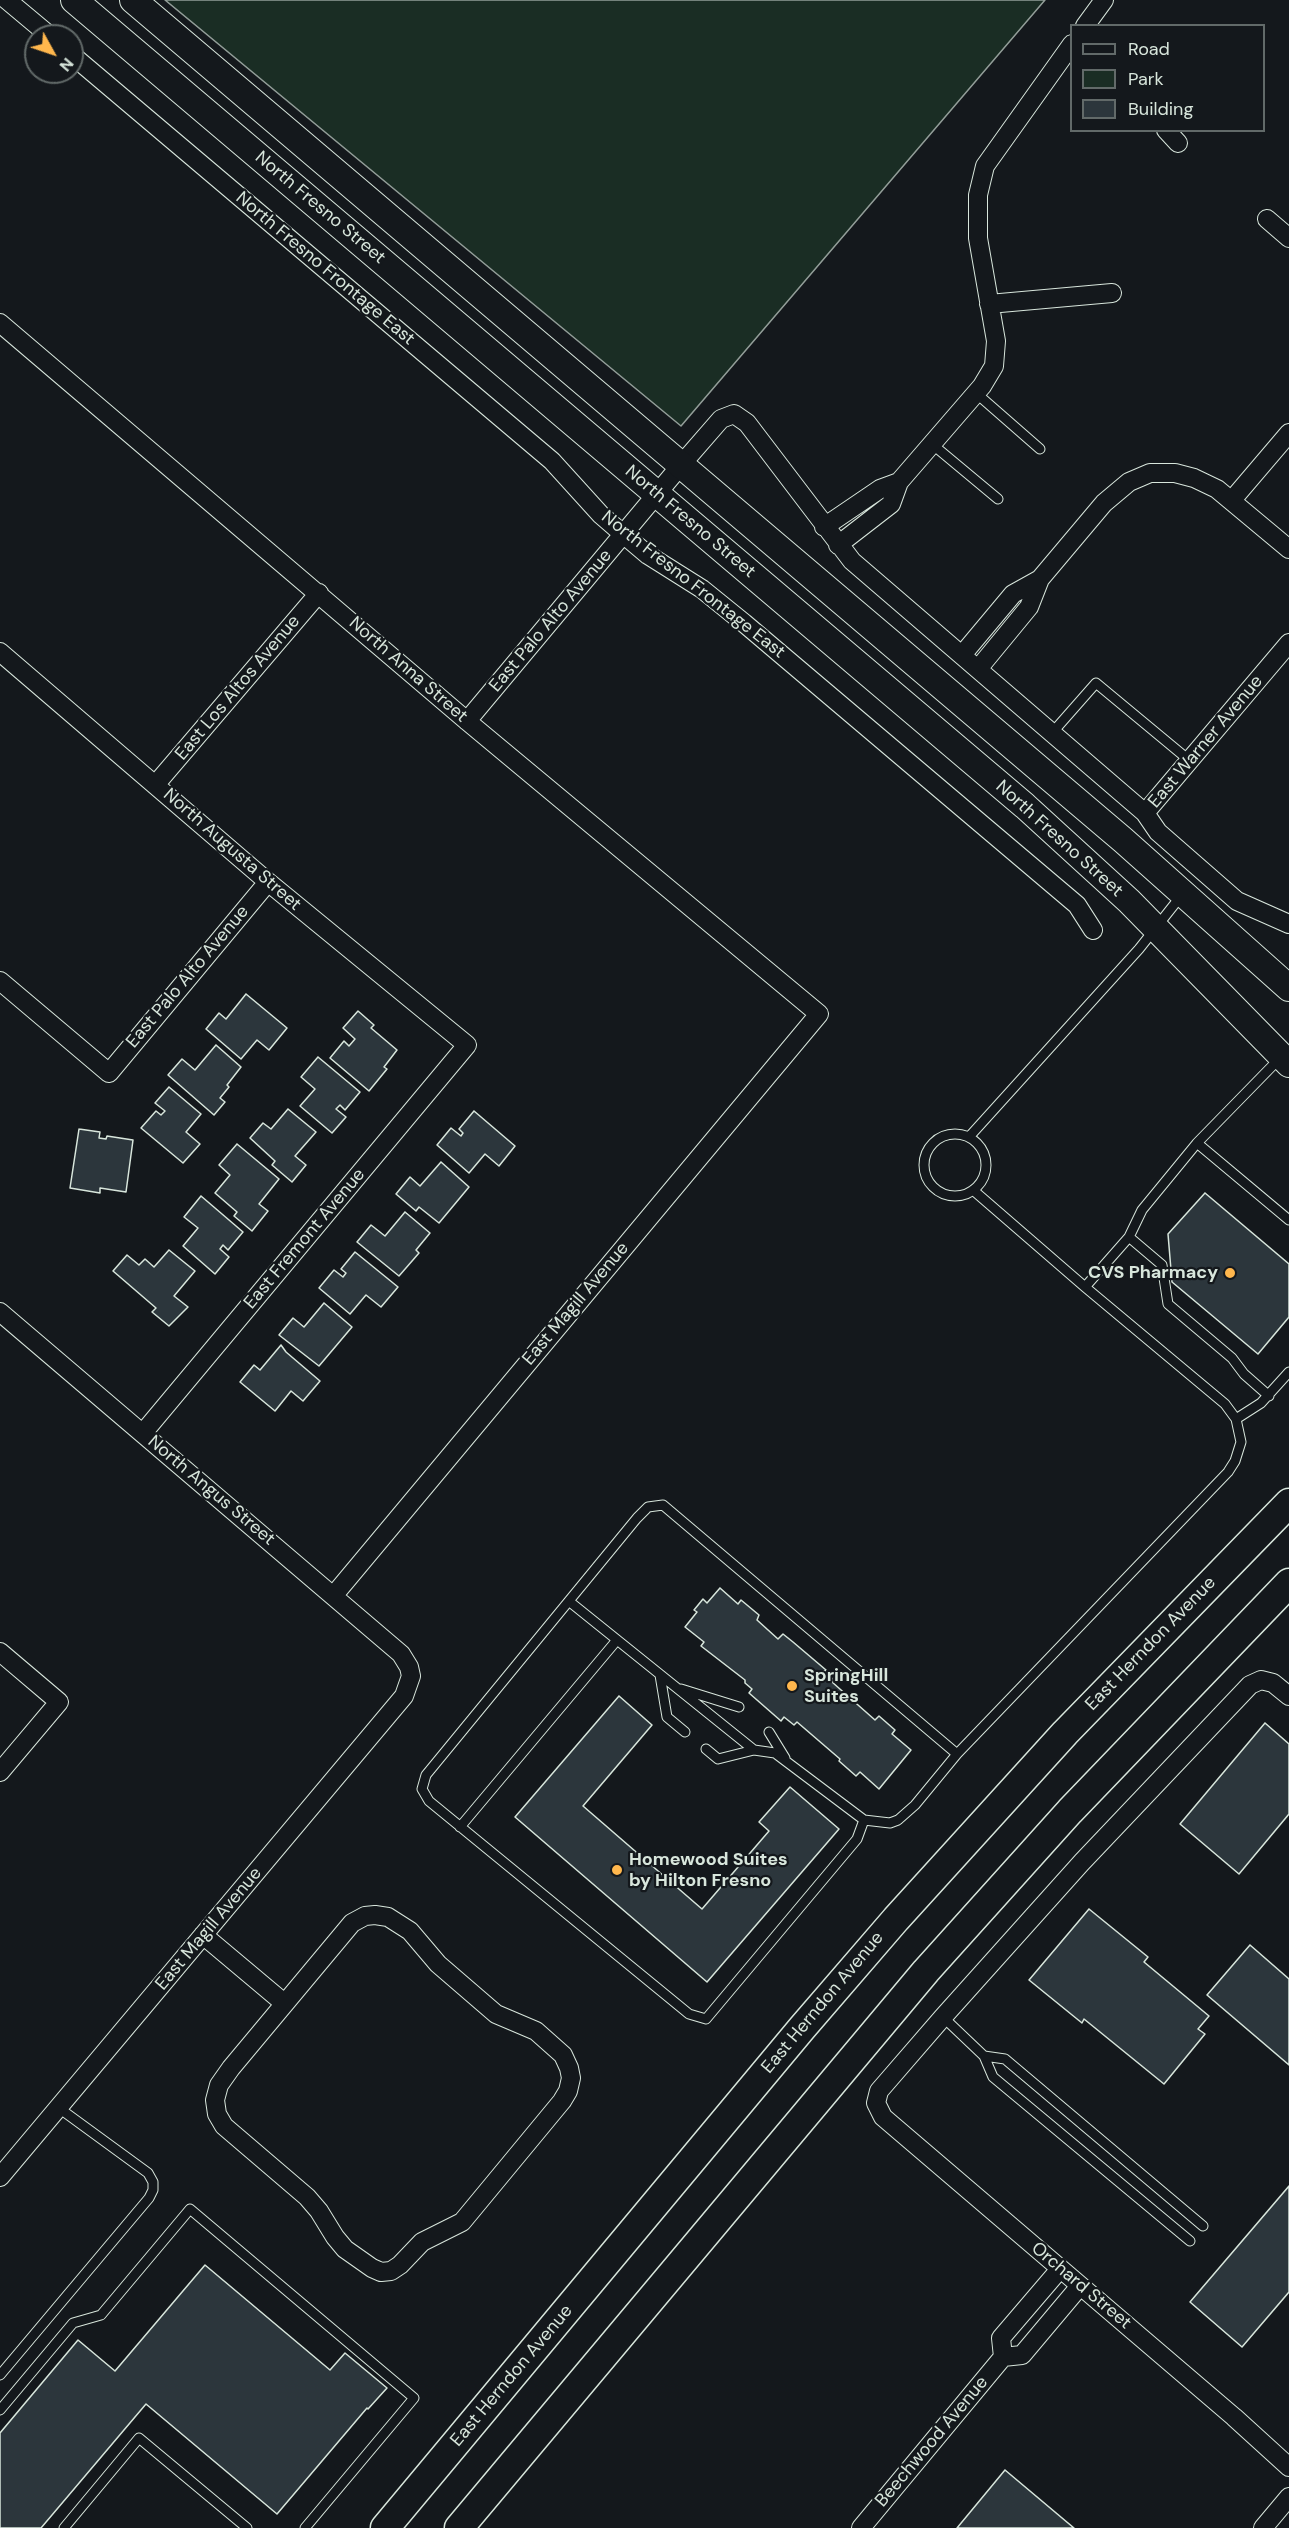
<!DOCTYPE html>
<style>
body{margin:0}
#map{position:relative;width:1289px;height:2528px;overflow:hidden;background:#14181c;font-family:"DM Sans",sans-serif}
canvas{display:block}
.legend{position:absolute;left:1070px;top:24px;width:195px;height:108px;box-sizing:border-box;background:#14181c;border:2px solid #626a69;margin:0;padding:8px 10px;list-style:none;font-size:18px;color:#d8e6dc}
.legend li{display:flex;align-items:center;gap:12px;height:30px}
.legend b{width:30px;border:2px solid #626a69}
.north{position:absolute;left:24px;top:24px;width:60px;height:60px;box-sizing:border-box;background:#14181c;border:2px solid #626a69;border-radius:50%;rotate:130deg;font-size:16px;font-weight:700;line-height:24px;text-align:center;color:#d8e6dc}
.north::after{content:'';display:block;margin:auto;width:21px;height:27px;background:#ffb74d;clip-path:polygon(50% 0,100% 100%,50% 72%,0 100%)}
</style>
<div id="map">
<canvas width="1289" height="2528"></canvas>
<ul class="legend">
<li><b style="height:8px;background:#14181c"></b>Road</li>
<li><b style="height:16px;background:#1a2d24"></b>Park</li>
<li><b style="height:16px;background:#2c363c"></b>Building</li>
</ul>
<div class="north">N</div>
</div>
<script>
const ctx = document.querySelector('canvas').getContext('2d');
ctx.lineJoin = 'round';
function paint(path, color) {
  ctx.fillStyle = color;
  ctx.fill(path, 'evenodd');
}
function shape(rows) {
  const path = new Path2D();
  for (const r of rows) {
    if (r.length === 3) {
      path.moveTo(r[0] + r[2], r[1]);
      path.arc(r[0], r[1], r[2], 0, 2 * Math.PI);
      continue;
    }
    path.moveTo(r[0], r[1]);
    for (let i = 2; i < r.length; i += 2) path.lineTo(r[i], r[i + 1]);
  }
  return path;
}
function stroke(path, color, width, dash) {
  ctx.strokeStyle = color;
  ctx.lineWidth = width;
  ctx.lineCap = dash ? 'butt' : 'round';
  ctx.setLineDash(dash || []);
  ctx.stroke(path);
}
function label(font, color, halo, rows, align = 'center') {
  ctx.font = font + ' "DM Sans",sans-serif';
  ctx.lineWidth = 4.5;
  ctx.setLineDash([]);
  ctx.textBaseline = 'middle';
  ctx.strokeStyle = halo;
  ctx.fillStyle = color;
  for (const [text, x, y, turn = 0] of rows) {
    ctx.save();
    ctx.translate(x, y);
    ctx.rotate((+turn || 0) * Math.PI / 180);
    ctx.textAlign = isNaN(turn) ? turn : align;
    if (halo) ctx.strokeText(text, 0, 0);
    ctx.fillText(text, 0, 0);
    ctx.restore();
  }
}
const green = shape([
 [165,0,1045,0,681,426,165,0]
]);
paint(green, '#1a2d24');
stroke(green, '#939e99', 1.5);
const building = shape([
 [246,994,287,1028,269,1050,257,1040,241,1059,206,1029,219,1013,226,1019,246,994],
 [358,1011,374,1025,371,1028,397,1050,384,1067,387,1069,369,1091,330,1058,344,1041,349,1046,355,1039,343,1028,358,1011],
 [216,1045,241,1067,227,1085,229,1087,220,1098,225,1102,214,1115,168,1075,182,1059,195,1070,216,1045],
 [318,1057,360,1092,345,1110,340,1105,336,1109,346,1117,332,1133,300,1106,315,1089,301,1077,318,1057],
 [169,1087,201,1114,186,1132,200,1144,183,1163,141,1128,156,1111,161,1115,165,1111,155,1103,169,1087],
 [288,1109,316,1132,295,1156,306,1165,292,1182,272,1165,275,1161,250,1138,263,1123,271,1129,288,1109],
 [474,1111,515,1146,499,1166,485,1154,469,1173,437,1145,451,1128,461,1136,463,1133,459,1129,474,1111],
 [79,1129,100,1132,99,1138,106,1139,107,1136,133,1140,126,1192,100,1188,100,1193,70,1188,79,1129],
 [237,1144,279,1179,259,1204,268,1211,252,1231,234,1216,237,1212,215,1193,230,1175,219,1165,237,1144],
 [441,1162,469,1187,439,1223,419,1207,416,1211,396,1194,410,1177,420,1186,441,1162],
 [1205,1193,1289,1264,1289,1317,1258,1354,1172,1282,1168,1234,1205,1193],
 [201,1196,243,1232,228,1250,223,1245,220,1249,229,1257,215,1274,183,1246,198,1228,184,1217,201,1196],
 [405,1212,430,1233,416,1250,419,1253,399,1276,357,1242,371,1225,385,1236,405,1212],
 [169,1250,195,1271,174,1296,188,1307,169,1326,152,1312,156,1308,113,1271,127,1255,139,1265,145,1259,154,1267,169,1250],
 [355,1252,398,1287,381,1307,366,1295,350,1314,319,1288,334,1270,343,1277,346,1273,341,1269,355,1252],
 [324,1303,352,1327,319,1366,279,1335,293,1318,304,1327,324,1303],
 [281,1345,286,1352,320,1381,303,1401,291,1391,275,1411,240,1382,254,1365,260,1370,281,1345],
 [720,1588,738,1604,741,1600,759,1615,757,1620,778,1639,783,1634,793,1642,826,1670,824,1671,834,1680,832,1682,875,1720,879,1716,895,1730,892,1734,911,1750,879,1789,860,1772,856,1776,839,1761,840,1759,797,1722,794,1725,784,1717,781,1721,749,1693,752,1689,745,1683,745,1680,701,1646,704,1642,685,1627,697,1612,694,1610,703,1599,707,1603,720,1588],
 [619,1696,652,1725,583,1806,702,1909,769,1831,759,1822,790,1787,839,1829,707,1982,515,1817,619,1696],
 [1265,1723,1289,1744,1289,1814,1239,1874,1180,1824,1265,1723],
 [1089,1909,1148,1957,1144,1962,1209,2016,1198,2029,1205,2034,1164,2084,1084,2019,1082,2023,1029,1980,1089,1909],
 [1250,1945,1289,1979,1289,2065,1207,1995,1250,1945],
 [1289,2186,1289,2292,1242,2347,1190,2302,1289,2186],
 [205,2265,330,2370,345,2353,387,2388,368,2409,367,2408,277,2514,146,2404,41,2528,0,2528,0,2433,78,2340,115,2371,205,2265],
 [1005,2470,1074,2528,957,2528,1005,2470]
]);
paint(building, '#2c363c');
stroke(building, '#d8e6dc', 1.5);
const service = shape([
 [976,393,1040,449],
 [932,444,998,499],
 [1052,733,1096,683,1190,761],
 [955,1165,31],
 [969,1137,1139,949,1181,896],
 [1197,1143,1289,1220],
 [1129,1237,1162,1265,1168,1304,1232,1358,1244,1374,1269,1396],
 [1085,1287,1129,1237,1142,1210,1197,1143,1281,1057],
 [1236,1419,1261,1403,1289,1372],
 [570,1602,754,1750,775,1753,864,1820,890,1823,898,1820,915,1805,957,1754,1228,1472,1235,1461,1241,1442,1236,1419,1225,1404,1085,1287,973,1190],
 [660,1675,667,1717,685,1732],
 [681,1689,739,1707],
 [769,1732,785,1758],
 [706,1749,718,1759,754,1750],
 [864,1820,857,1839,706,2019,689,2014,429,1801,422,1789,426,1775,637,1518,648,1507,663,1505,957,1754],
 [460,1827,617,1640],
 [943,2017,984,2056],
 [1190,2241,993,2077,984,2056,1005,2059,1203,2226],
 [0,2375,149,2198,153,2190,153,2182,148,2173,59,2108],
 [0,2410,73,2323,101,2315,190,2209,414,2398,305,2528],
 [64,2528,139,2438,247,2528]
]);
const minor = shape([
 [7,0,50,36],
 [1085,26,1104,0],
 [72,55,552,461,601,515,623,534,648,555,702,589,744,623,1077,905,1093,930],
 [1166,130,1178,143],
 [1267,219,1289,238],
 [989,304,1112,293],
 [0,323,467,721,819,1014,334,1595],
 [1232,500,1289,433],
 [824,527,880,489,899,482],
 [838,545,891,504,899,482,982,386,994,366,996,341,978,238,978,195,985,166,1072,44],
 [0,652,268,882,467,1045,143,1433],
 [962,655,1013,594,1040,579],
 [978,669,1029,607,1040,579,1104,503,1129,482,1150,473,1175,473,1194,478,1217,489,1289,549],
 [467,721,681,465,721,419,734,414,747,423,852,561,1145,813,1158,832,1237,901,1289,924],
 [156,784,319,593],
 [1145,813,1289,643],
 [0,981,109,1073,268,882],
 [0,1312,401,1654,409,1667,411,1676,404,1696,0,2177],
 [0,1652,59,1702,0,1772],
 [1289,1696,1273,1683,1261,1680,1250,1685,1082,1862,943,2017,879,2091,876,2103,883,2117,1234,2417,1289,2467],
 [375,1915,388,1917,410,1931,438,1964,496,2014,536,2031,563,2055,569,2068,571,2078,568,2091,562,2101,462,2222,422,2242,400,2265,391,2271,381,2272,372,2268,345,2249,335,2237,319,2211,307,2197,224,2126,217,2114,215,2100,219,2085,231,2068,352,1923,365,1916,375,1915],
 [203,1935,284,2003],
 [1060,2269,1001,2338,1003,2357,1022,2355,1080,2286],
 [861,2528,1003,2357],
 [1263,2528,1289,2497]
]);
const secondary = shape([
 [74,0,1025,806,1129,901,1289,1064],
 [133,0,1123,840,1289,988]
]);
const primary = shape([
 [385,2528,802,2028,896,1919,1065,1733,1289,1503],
 [459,2528,926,1971,1070,1811,1289,1583]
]);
stroke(service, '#d8e6dc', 11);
stroke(minor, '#d8e6dc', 20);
stroke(secondary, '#d8e6dc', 28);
stroke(primary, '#d8e6dc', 31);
stroke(service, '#14181c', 9);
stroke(minor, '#14181c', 18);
stroke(secondary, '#14181c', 26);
stroke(primary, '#14181c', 28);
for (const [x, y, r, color] of [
 [1230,1273,6,"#ffb74d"],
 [792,1686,6,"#ffb74d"],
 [617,1870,6,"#ffb74d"]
]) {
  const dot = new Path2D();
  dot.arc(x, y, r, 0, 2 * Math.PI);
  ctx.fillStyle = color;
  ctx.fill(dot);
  stroke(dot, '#14181c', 2);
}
label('18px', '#d8e6dc', '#14181c', [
 ["North Fresno Street",320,208,40],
 ["North Fresno Frontage East",325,269,40],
 ["North Fresno Street",690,522,40],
 ["North Fresno Frontage East",693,585,38],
 ["East Palo Alto Avenue",551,621,-50],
 ["North Anna Street",408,670,41],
 ["East Los Altos Avenue",238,688,-50],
 ["East Warner Avenue",1206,742,-50],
 ["North Fresno Street",1059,839,42],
 ["North Augusta Street",232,850,41],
 ["East Palo Alto Avenue",188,977,-50],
 ["East Fremont Avenue",305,1239,-50],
 ["East Magill Avenue",576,1304,-50],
 ["North Angus Street",211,1491,40],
 ["East Herndon Avenue",1151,1644,-46],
 ["East Magill Avenue",209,1929,-50],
 ["East Herndon Avenue",823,2003,-50],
 ["Orchard Street",1081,2286,40],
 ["East Herndon Avenue",512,2376,-50],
 ["Beechwood Avenue",932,2442,-50]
]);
label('bold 18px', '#d8e6dc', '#14181c', [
 ["CVS Pharmacy",1218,1273,"right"],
 ["SpringHill",804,1676],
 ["Suites",804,1697],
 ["Homewood Suites",629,1860],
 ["by Hilton Fresno",629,1881]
], 'left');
</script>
